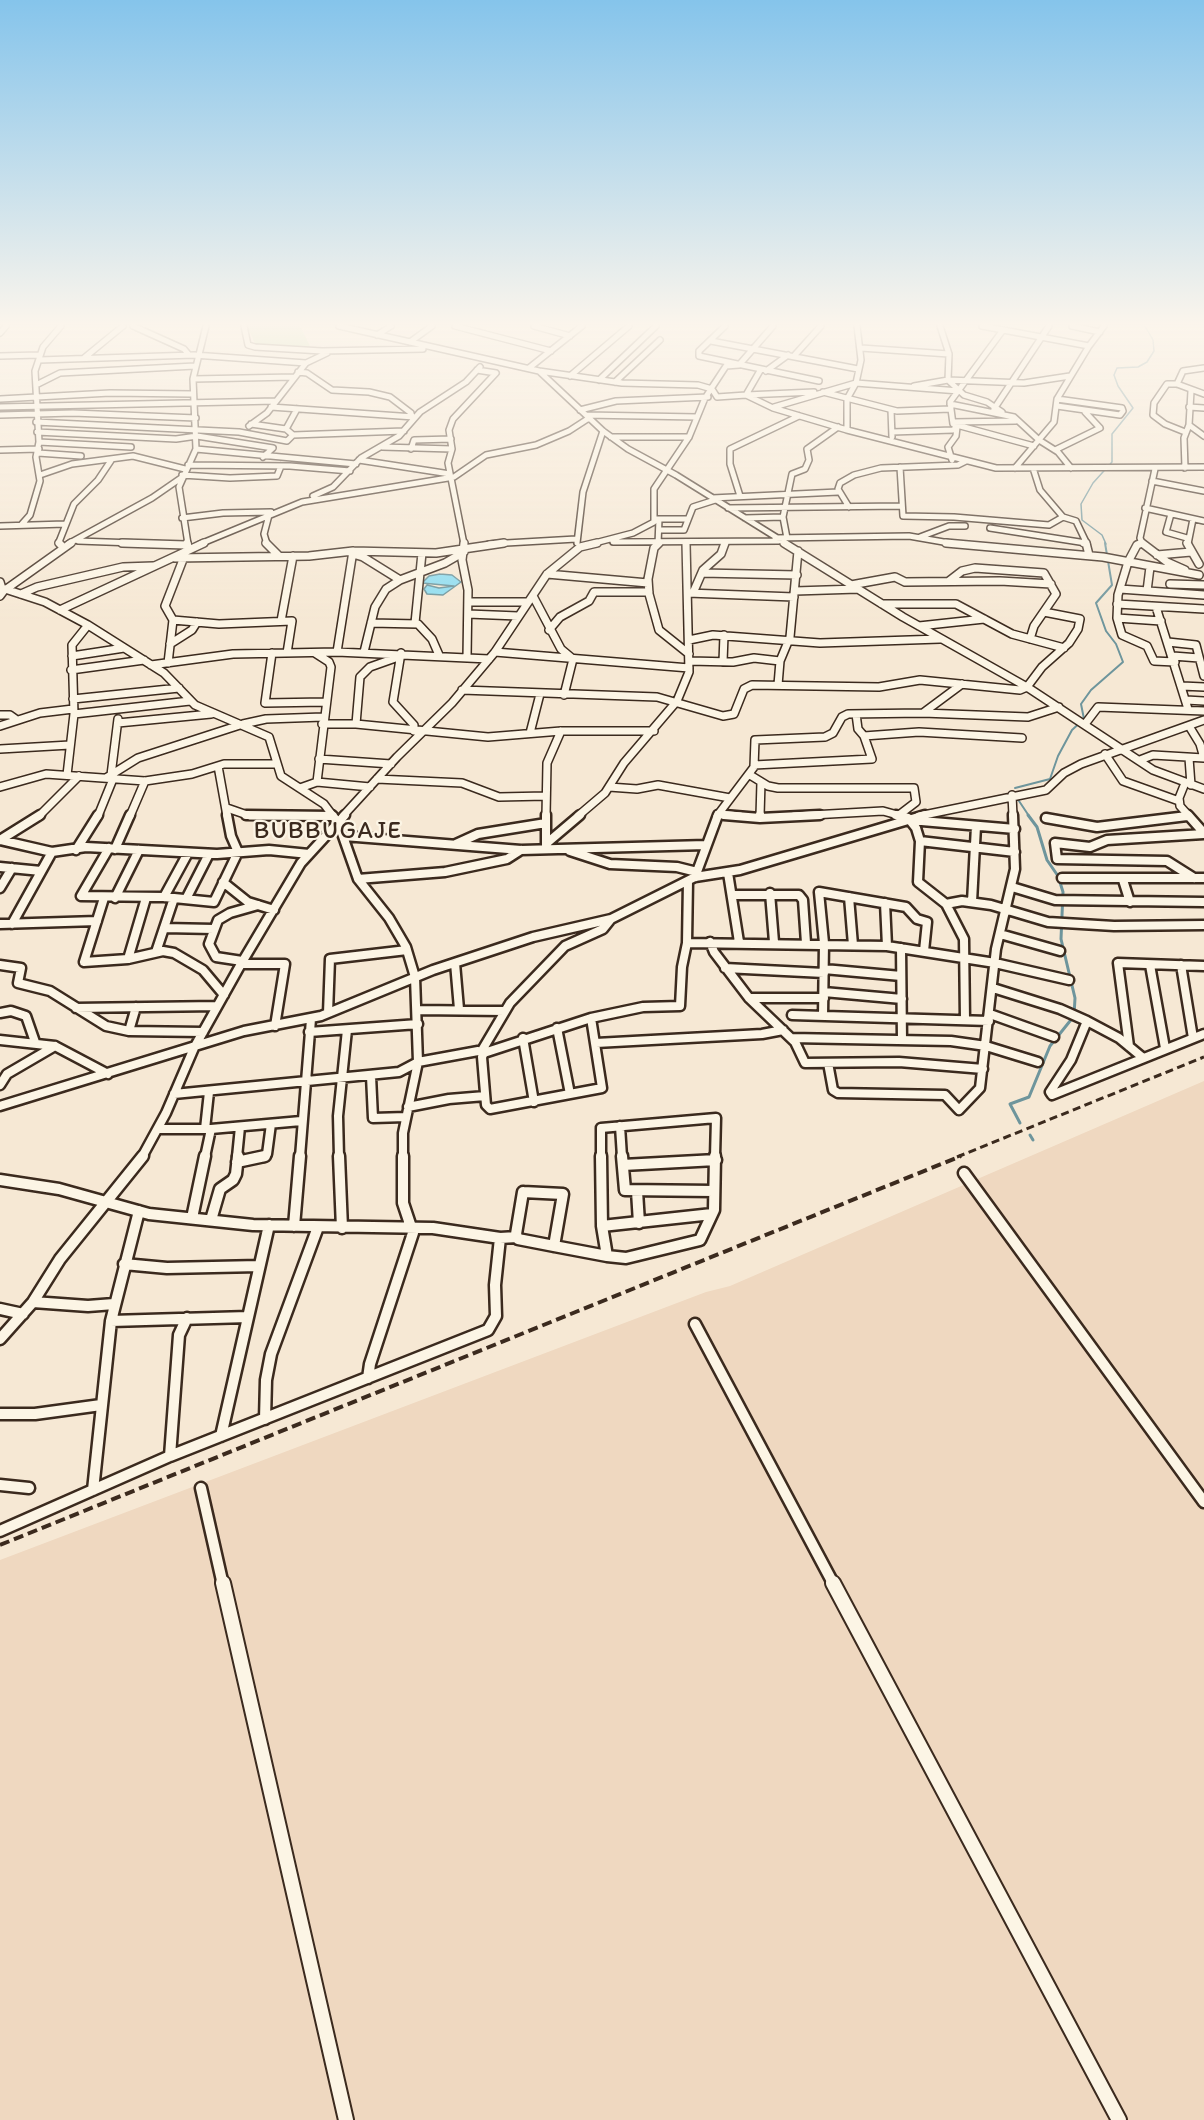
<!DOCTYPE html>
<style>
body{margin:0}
canvas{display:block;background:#f6e8d4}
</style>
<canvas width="1204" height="2120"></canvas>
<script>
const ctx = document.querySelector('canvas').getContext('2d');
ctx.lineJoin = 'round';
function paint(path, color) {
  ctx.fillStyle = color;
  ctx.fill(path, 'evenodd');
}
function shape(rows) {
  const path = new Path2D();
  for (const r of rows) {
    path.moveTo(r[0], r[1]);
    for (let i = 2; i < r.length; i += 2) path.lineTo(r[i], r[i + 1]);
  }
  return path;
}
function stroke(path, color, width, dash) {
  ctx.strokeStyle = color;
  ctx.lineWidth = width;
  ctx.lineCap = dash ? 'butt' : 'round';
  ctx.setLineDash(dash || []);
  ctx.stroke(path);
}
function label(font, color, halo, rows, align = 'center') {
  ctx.font = font + ' Itim,sans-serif';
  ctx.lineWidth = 4.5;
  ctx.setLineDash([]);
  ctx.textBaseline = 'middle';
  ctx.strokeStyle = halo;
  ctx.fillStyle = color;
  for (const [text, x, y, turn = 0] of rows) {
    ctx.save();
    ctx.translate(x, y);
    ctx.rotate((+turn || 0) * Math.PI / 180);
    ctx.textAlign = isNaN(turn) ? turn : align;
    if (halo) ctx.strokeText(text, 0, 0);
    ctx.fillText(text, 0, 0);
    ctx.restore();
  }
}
paint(shape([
 [1204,1081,1204,2120,0,2120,0,1560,706,1292,730,1286]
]), '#efd8c0');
paint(shape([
 [247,326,300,326,310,346,307,349,256,346]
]), '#b5df9c');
const water = shape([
 [440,574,452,575,461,582,443,595,427,594,424,589,427,585,439,588,454,586,422,583,429,576,440,574]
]);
paint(water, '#90ddf0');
stroke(water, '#6e959c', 1.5);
stroke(shape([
 [1106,544,1102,535,1082,520,1081,504,1093,483,1112,462,1112,434,1133,408,1118,386,1114,375,1117,368,1138,367,1147,362,1154,351,1153,340,1145,326]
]), '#6e959c', 1.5);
stroke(shape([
 [1015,788,1050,779,1058,756,1072,730,1084,719,1081,704,1091,690,1123,662,1116,644,1106,631,1096,603,1112,585,1105,543],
 [1017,798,1029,816]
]), '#6e959c', 2);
stroke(shape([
 [1020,1123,1010,1104,1029,1097,1050,1046,1074,1016,1075,998,1061,939,1063,892,1058,876,1047,860,1037,827,1028,815],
 [1030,1135,1033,1140]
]), '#6e959c', 3);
const streetFar4 = shape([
 [133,326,184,349,189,355],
 [244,326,248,345,255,347,322,351,423,349],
 [339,326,539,371,603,431,628,449,676,475,787,544],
 [455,326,551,351],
 [534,326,570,336],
 [725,326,699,351,699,356,819,381],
 [940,326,949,354,948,380,964,395,987,402,1002,412],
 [982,326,1089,346,1104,326],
 [1072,326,1100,332],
 [1003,330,950,402,953,424,1034,446],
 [0,333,6,326],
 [377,335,391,326],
 [711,341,858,369],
 [410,342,432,326],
 [861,348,949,354],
 [0,356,39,355],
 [794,356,821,326],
 [84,358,123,326],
 [39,360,194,355,306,363],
 [529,368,582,326],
 [539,371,622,383,698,385,712,389,717,397,746,395,773,408,847,430,996,468,1204,467],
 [766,371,788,355],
 [298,372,307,373,332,390,369,392,390,397,411,413,412,417],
 [570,376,629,326],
 [193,379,294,377],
 [599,380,656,326],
 [615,382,660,340],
 [1177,384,1183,371,1204,368],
 [36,385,60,373,195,366],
 [914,386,948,380,1024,383,1070,376],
 [823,392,897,411,950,409],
 [746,395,814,392],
 [746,395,761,369],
 [0,399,110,393,193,394],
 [1057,399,1122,408,1123,411,1120,415,1057,406],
 [950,404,1014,417,1039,440,1058,452,1071,468],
 [0,407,276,401],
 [271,407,414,417],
 [774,407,856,383,959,391],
 [1189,407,1204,408],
 [994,409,1049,326],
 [580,410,616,401,708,397],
 [891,410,892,437],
 [0,415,73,413,196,418],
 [586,415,697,417],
 [36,422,239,432,287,441,293,435],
 [953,422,1016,421],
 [251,424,286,429,293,435,404,431],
 [1189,425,1204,436],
 [249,426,267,413,306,363,327,353],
 [286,429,297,409],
 [847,430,847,399,856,383,861,360,857,326],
 [37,432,176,439,197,436,273,448,263,457],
 [892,432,953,430,957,427,956,436,948,447,952,460],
 [1185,432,1165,424,1153,415,1154,403,1167,384,1177,384,1204,394],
 [611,437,689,437],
 [39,442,131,447],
 [382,447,452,449],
 [196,449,356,464],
 [411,449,414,440,451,439],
 [0,450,39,449],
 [1055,450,1100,428,1085,412],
 [38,453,81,456],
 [359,460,450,474],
 [188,465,290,466,350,471],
 [900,467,903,516,954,517,1049,525,1063,517],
 [1015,468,1054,422,1057,399,1089,346],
 [1033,468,1040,490,1063,517,1076,521,1087,544],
 [1185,468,1184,438,1189,425,1191,391],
 [40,475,72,464,133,456,185,469],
 [182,475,230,478,277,476,281,466],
 [1152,481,1204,491],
 [313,496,333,487,361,458,399,436,420,412,466,382,480,367],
 [740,496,730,464,730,449,799,416],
 [712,498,838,492],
 [849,507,838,489,840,483,854,475,881,468,958,465,966,461],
 [728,508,902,506],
 [1145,508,1204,521],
 [1171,514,1166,532,1187,538],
 [182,518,223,513,271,512],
 [745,518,783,517],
 [655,519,688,519],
 [22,524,30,515,40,481,36,457,39,442,35,371,43,347,61,326],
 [0,526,65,524],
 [990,528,1086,543],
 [659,530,684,530,693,507,715,500],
 [920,537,949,526,965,526],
 [775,538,909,536,955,544],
 [787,538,783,517,792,474,805,469,809,460,807,449,838,427],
 [78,541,162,544],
 [613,542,779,541],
 [577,543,583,492,603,431],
 [1142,543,1140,538,1155,469],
 [61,544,59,542,74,504,98,480,112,459],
 [68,544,152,498,181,478],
 [188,544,179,487,196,449,193,379,206,326],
 [200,544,302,502,454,477,486,455,536,445,569,431,589,418],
 [267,544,264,534,269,515],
 [464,544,448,463,452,449,449,430,453,419,496,373,477,370],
 [489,544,576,539],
 [591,544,633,533,654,522,654,489,689,437,705,398,726,366,739,365,773,326],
 [658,544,659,519],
 [1139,544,1142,543],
 [1188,544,1193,519]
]);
const streetFar3 = shape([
 [59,543,63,547],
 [122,543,186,545],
 [187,543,189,550],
 [266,543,279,556],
 [464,543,462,560,468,590,467,658],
 [659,543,654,548,648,579,649,594,659,630,689,654],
 [784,543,903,617,1027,687,1153,770,1204,789],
 [946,543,1103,557,1199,575],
 [1084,543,1086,543],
 [1086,543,1089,555],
 [1142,543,1137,545,1128,562,1118,595,1117,618,1122,635,1147,646,1154,661,1175,662],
 [1142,543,1167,562,1185,570],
 [1187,543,1199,564],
 [353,554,363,557,400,580],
 [1157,555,1191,552],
 [175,558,309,556,353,551,436,553,504,543],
 [702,573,797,575],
 [547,574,648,583],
 [949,581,962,571,975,568,1044,573,1056,594,1034,626,1030,639],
 [0,582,3,592,0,596],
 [1170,584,1204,585],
 [851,585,895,577,905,582,1000,581,1051,584],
 [2,588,45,602,88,625,164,673,195,705,269,737,281,776,324,804,333,816],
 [1120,589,1204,595],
 [5,590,71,543],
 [795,591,858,589],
 [1147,591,1150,567],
 [688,593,794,597],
 [693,593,703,570,721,554,725,543],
 [21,594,37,587,123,567,153,566],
 [533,596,561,649,573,659,564,695],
 [468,602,528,602],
 [882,604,956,604,1012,634,1064,648],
 [1117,604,1204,609],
 [1156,607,1188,709],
 [60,610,204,543],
 [468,614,518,616],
 [1117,618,1161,621],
 [173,620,219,624,292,621,287,653],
 [281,621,293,556],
 [371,623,418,624,432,639,439,655],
 [415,623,422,553],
 [919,626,984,619],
 [549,630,560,617,589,601,594,592,649,592],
 [689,640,713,635,820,643,940,639],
 [1168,642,1196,645,1204,676],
 [170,644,192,630,197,622],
 [337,652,353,551],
 [364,652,375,607,386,589,400,580,445,563,464,552],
 [495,652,689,668],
 [272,653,265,703,325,702],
 [315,653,329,662,331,667,317,782],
 [401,653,393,702,414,725,414,731],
 [72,656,124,648],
 [1173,656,1199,658],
 [689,661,733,662,754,658,780,661],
 [723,662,724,635],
 [168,663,173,620,165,606,184,557],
 [151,665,233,654,337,652,489,659],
 [71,670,144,660],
 [778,685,780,661,790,637,798,551],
 [1182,686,1204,687],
 [462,690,657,697,723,716,734,714,744,689,752,685,879,687,920,680,1020,690,1027,687,1042,667,1069,643,1078,629,1080,619,1044,612],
 [73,699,179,688],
 [1186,700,1204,701],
 [923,713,962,684],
 [74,714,190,701],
 [0,715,10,715,17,720],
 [118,723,211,714],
 [322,724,356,724,488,737,561,731,654,731],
 [356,724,360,677,370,667,401,656],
 [1085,724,1098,707,1204,711],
 [0,726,40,713,73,709],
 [1189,726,1200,744,1204,758],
 [530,733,540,694],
 [864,736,919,732,1022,738],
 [0,749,70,745],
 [1105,754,1123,781,1179,801],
 [1189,758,1191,785],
 [319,759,391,764],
 [1140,760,1153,755,1204,758],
 [754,765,872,759,864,736,858,729,856,714],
 [218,766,227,816],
 [67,775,74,714,72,645,88,625],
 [111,775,118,719],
 [750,775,768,786,778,788,914,788,916,802,899,815],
 [106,778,138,758,243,724,266,719,323,717],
 [377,779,462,783,499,797,546,796],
 [1185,783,1179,798,1180,806,1189,816],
 [0,787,46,774,145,781,192,774,224,764,277,764],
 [609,787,637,789,658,785,730,798],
 [300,788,317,782,370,787],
 [1012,795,1013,816],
 [227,808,250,816,333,816],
 [718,814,740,816],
 [39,816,79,776],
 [98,816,113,779],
 [130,816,145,781],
 [343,816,397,757,452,703,495,652,547,574,580,547,597,543],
 [546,816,547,763,561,731],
 [578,816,605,793,624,763,677,701,689,672,686,543],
 [717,816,754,767,755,740,825,737,833,733,842,717,848,714,923,713,1028,717,1059,707],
 [760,816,761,782],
 [794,816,883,811,901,816],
 [919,816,1046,790,1064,773,1081,764,1204,720]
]);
const streetFar2 = shape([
 [246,815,333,816],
 [332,815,338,822,358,879,389,918,406,947,415,977,418,1062,403,1133,403,1157],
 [724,815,760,818,820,815],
 [896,815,908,818,916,828,920,841,918,882,946,904,964,939,965,1020],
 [1188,815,1204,833],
 [760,818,760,815],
 [1046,818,1097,827,1187,816],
 [910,820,1015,829],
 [344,836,521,850,706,845],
 [0,840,52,852,86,847,217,854,269,850,309,854],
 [0,840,40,815],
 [920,841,1015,852],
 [547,843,580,815],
 [456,844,478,834,546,823],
 [109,848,81,896,164,897,214,902,238,852,231,836,227,815],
 [546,848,546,815],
 [115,849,130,815],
 [76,850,98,815],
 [570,851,610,864,677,867,697,872],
 [0,867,41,871],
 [728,873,739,942],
 [695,877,718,815],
 [1062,878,1204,878],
 [1194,878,1167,861,1057,859,1055,843,1090,847,1107,840,1204,834],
 [358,879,445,872,507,859,521,850],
 [1123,880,1130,902],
 [223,882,248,902,274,910],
 [1012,887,1055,900,1204,902],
 [0,888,12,868],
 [770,893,774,942],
 [734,895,799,895,803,900,806,943],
 [164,897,188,853],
 [849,897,853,945],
 [104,898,84,962,128,959,163,951,174,953,203,970,224,995],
 [115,898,139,850],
 [186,899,209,854],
 [972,902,976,826],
 [885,903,887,946],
 [946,904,962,901,991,905,1048,922,1114,926,1204,925],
 [0,924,97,921],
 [12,924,52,852],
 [164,928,214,929],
 [1000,934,1060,951],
 [710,942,714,952,749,998,795,1042,805,1063,899,1062,983,1069],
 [687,943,887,946,995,963,1069,980],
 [901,948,902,1040],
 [156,952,174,898],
 [128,959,146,898],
 [242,961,216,957,209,944,218,920,230,913,258,905],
 [455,963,459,1009],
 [241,964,285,964,275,1026],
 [0,965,21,968,18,983,50,991,106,1026,129,1031,203,1032],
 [1150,965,1165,1048],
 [1181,965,1193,1038],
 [725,968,824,973],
 [824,969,901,976],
 [993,988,1060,1009,1087,1021,1119,1038,1142,1057],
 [824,992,902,999],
 [749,998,824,998],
 [76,1008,217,1006],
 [417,1010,505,1011],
 [0,1013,11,1011,26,1016,35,1042],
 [328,1013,330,959,407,950],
 [990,1014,1054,1037],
 [792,1015,989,1021],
 [823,1016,824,943,819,892,906,907,917,919,927,922,924,951],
 [1087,1021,1071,1060,1050,1092,1052,1095,1204,1034],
 [557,1028,570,1094],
 [129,1031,136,1007],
 [309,1032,418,1024],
 [523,1038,534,1102],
 [791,1038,951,1041,986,1046,1038,1062],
 [0,1040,55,1046,108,1074],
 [596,1043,762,1034,783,1030],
 [1129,1046,1118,963,1204,966],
 [481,1052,510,1003,565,946,603,929,611,919],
 [484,1053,482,1057,486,1105,490,1109,602,1088,591,1018],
 [828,1063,833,1090,838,1093,945,1095,959,1110,980,1088,996,949,1015,869,1013,815],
 [371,1076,373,1118,406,1117],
 [0,1085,7,1074,55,1046],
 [174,1094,399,1072,418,1062,478,1051,484,1053,591,1018,643,1007,680,1006,682,967,687,943,688,881],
 [0,1106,244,1031,321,1016,433,970,533,937,611,919,695,877,740,870,925,815],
 [408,1107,449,1099,485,1096],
 [620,1126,622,1157],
 [158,1129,211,1129,301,1121],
 [205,1129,209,1092],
 [142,1157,166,1113,194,1048,241,964,301,863,345,815],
 [205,1157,211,1129],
 [237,1157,240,1127],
 [264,1157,267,1154,271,1124],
 [300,1157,311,1019],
 [339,1157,338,1116,347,1030],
 [601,1157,601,1128,716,1118,715,1157]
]);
const streetFar1 = shape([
 [339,1156,342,1228],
 [601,1156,602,1226,607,1256],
 [622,1156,625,1190,714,1191],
 [237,1162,265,1156],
 [623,1165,716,1160],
 [964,1173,1204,1502],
 [0,1180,59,1189,149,1214,253,1225,433,1228,500,1238,517,1237],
 [637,1191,639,1223],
 [523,1192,563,1194,554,1246,518,1239,516,1234,523,1192],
 [192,1218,205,1156],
 [211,1220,220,1189,233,1180,236,1174,238,1156],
 [294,1226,300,1156],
 [602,1226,712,1214],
 [554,1246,607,1256],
 [607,1256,626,1258,700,1240,714,1210,715,1156],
 [124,1264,167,1268,259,1266],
 [33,1302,88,1306,114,1304],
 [0,1309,23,1314],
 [111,1321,248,1317],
 [695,1324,834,1585],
 [0,1339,33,1302,60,1259,143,1156],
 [368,1378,370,1364,413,1233,403,1203,403,1156],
 [0,1414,35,1414,101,1405],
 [265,1419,266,1380,271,1354,318,1227],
 [221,1436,269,1225],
 [170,1456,179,1335,187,1318],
 [0,1485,29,1488],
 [201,1488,223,1585],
 [93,1490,111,1321,139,1211],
 [0,1531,170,1456,488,1330,496,1316,495,1285,500,1238]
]);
const street = shape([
 [223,1583,346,2120],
 [833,1583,1119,2120]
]);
stroke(streetFar4, '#3b2a1e', 8);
stroke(streetFar3, '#3b2a1e', 10);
stroke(streetFar2, '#3b2a1e', 13);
stroke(streetFar1, '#3b2a1e', 15);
stroke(street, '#3b2a1e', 18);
stroke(streetFar4, '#fcf5e5', 5);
stroke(streetFar3, '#fcf5e5', 7);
stroke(streetFar2, '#fcf5e5', 8);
stroke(streetFar1, '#fcf5e5', 10);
stroke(street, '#fcf5e5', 14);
stroke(shape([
 [957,1157,1204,1057]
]), '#3b2a1e', 3, [8, 4.5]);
stroke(shape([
 [0,1545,961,1156]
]), '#3b2a1e', 4, [10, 5]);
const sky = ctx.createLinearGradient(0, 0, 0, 623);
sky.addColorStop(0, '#85c4eb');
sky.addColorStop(0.52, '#fbf5ec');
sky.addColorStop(1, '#fbf5ec00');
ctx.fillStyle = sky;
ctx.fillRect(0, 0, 1204, 623);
ctx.letterSpacing = '1.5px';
label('24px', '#3b2a1e', '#fcf5e5', [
 ["BUBBUGAJE",328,832]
]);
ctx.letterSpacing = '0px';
</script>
